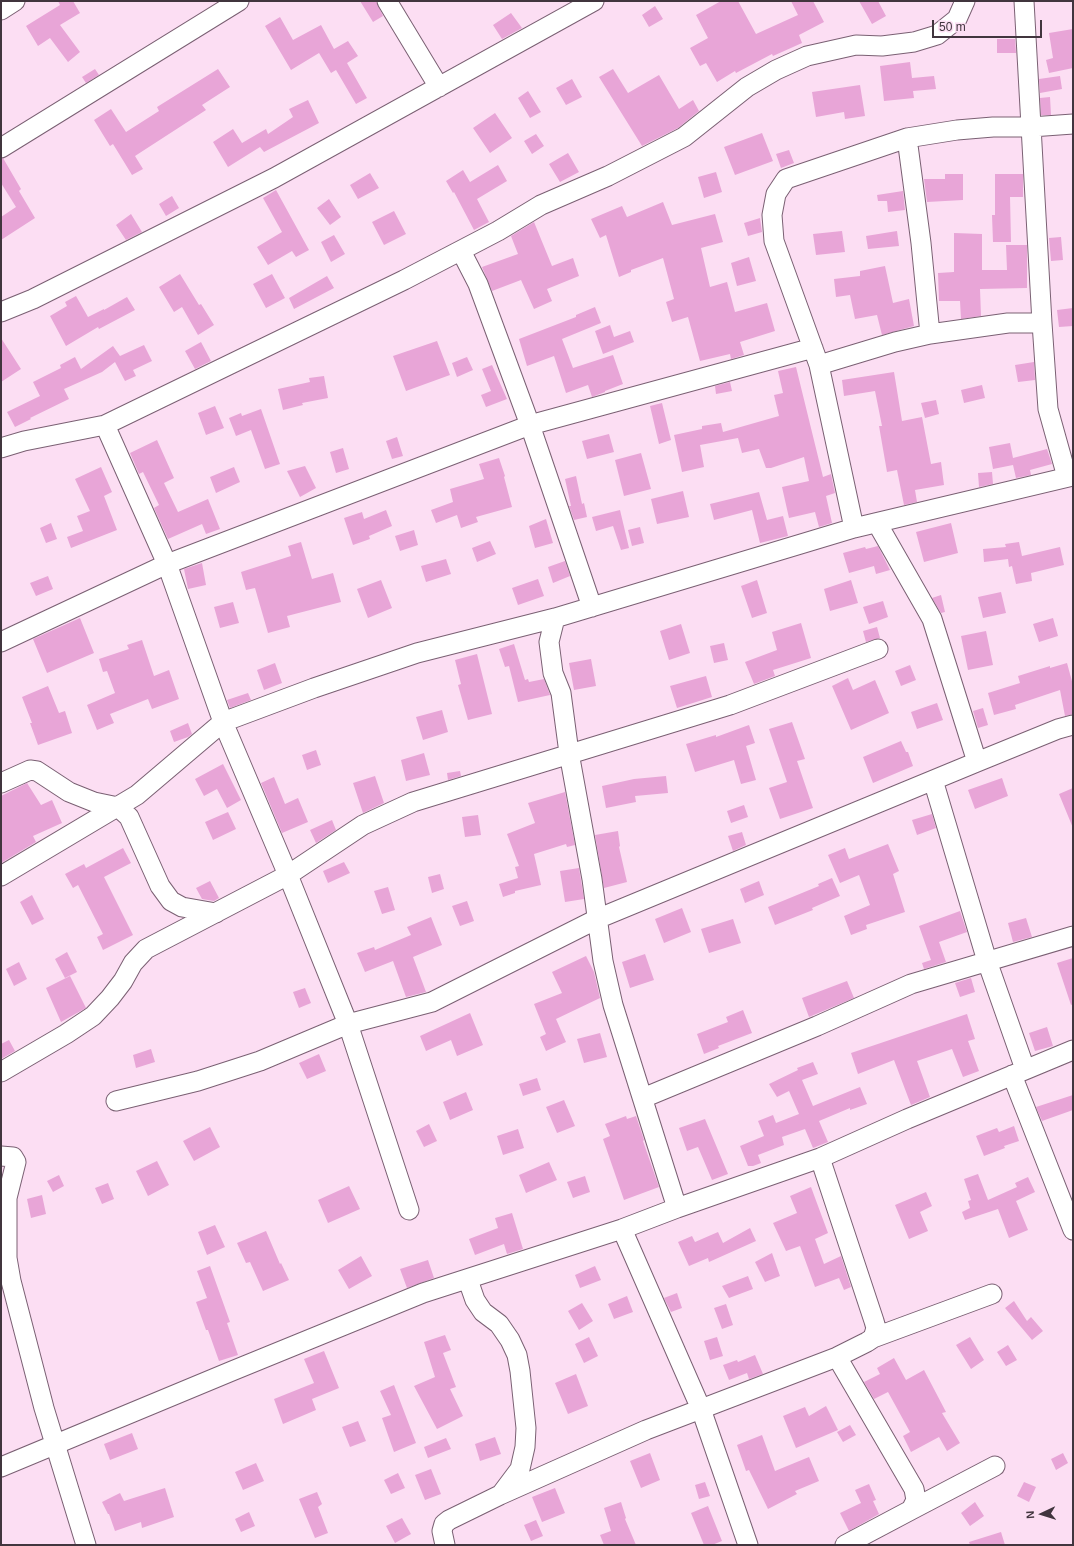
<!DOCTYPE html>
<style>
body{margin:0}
#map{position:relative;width:1074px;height:1546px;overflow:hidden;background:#fcdef3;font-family:Arial,sans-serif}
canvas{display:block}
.frame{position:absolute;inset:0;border:2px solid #41353e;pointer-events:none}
.north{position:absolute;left:1022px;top:1494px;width:40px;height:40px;-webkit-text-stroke:3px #fcdef3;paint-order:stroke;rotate:266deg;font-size:11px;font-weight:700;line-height:16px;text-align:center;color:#41353e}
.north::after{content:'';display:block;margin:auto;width:14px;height:18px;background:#41353e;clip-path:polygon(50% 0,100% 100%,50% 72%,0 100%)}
.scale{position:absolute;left:932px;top:20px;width:110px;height:18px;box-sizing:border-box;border:2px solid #41353e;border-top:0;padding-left:5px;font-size:12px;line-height:14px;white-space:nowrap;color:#41353e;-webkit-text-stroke:3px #fcdef3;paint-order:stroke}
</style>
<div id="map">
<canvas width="1074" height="1546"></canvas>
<div class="frame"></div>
<div class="north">N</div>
<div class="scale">50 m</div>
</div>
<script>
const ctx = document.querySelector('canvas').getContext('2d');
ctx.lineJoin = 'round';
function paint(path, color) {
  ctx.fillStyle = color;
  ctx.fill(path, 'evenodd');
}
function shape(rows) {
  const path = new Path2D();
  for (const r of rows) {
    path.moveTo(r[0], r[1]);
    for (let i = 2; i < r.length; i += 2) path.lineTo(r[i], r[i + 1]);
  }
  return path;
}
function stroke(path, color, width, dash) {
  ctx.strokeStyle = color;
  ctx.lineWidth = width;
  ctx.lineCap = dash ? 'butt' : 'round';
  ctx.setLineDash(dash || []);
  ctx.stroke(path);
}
paint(shape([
 [58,1,73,1,80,13,60,25,80,52,68,62,50,38,38,46,26,26,60,5],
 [360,1,376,1,383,16,373,22],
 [721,1,738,1,756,34,798,15,791,1,813,1,824,22,799,35,802,43,773,56,772,54,736,73,735,71,717,82,706,63,700,66,690,48,708,38,696,15],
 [859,1,878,1,886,16,872,24],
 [655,6,663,19,649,27,642,15],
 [511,13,522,28,502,39,493,25],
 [280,17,293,40,321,25,334,49,348,41,358,56,347,63,367,98,356,104,336,70,331,73,319,53,291,70,265,26],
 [1073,29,1073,68,1049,73,1046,60,1053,58,1049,33],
 [997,39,1015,39,1016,53,997,53],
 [910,62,912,78,934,76,936,89,913,91,914,98,884,101,880,66],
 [95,69,99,75,86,83,82,77],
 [218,69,230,87,202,105,206,110,135,156,143,169,132,175,113,144,110,146,94,120,111,109,126,132,159,111,157,107],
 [613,69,628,93,659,75,679,109,693,100,699,111,678,128,642,146,599,77],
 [1060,76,1062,89,1040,93,1039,79],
 [572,79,582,97,566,105,556,88],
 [860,85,865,116,845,119,844,112,816,117,812,92],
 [528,91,541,112,530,118,518,98],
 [1050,97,1051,115,1041,115,1040,98],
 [308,100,319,123,264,152,260,147,228,167,213,142,233,129,242,143,266,129,268,134,293,117,289,109],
 [495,113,512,138,490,153,473,128],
 [762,133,773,161,735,175,724,147],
 [536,134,544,146,532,154,524,141],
 [789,150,794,163,781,168,776,154],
 [568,153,579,172,560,182,549,164],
 [3,158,21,189,19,191,35,218,1,240,1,217,16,207,1,183,1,159],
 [498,165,507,181,477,199,489,222,474,230,454,192,453,193,446,181,463,170,470,182],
 [716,172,722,192,704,198,698,177],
 [370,173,379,188,358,199,350,185],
 [945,174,963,174,963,200,927,202,924,179,945,179],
 [995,174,1023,174,1023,197,1010,197,1011,242,993,242,992,215,995,215],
 [276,190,309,250,296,257,292,251,268,265,257,247,282,232,263,198],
 [903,191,905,210,888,212,887,201,878,201,877,195],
 [172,196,179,208,166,216,159,204],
 [329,199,341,217,330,225,317,208],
 [663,202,672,225,715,214,723,242,701,248,710,287,727,282,735,312,767,303,775,331,740,342,744,355,731,359,730,354,700,361,688,317,672,322,666,302,674,299,663,258,631,270,631,272,619,277,606,235,600,238,591,219,622,206,627,217],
 [394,211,406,234,384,245,372,222],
 [131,214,142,232,126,240,116,225],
 [760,218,762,232,748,236,744,223],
 [534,222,552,266,573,258,579,276,547,289,552,301,534,309,521,280,492,291,482,267,518,254,511,236],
 [842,231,845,252,816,255,813,234],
 [897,231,899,246,868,249,866,236],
 [954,233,982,234,982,270,1007,270,1006,245,1027,245,1027,288,980,289,981,316,961,319,960,301,939,301,938,273,954,272],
 [334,235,345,254,331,262,321,242],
 [1061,237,1063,260,1051,261,1049,238],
 [749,257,756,281,737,286,731,263],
 [885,266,893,303,909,299,914,326,882,335,877,315,855,319,850,295,836,297,834,279,860,276,860,271],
 [180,274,199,305,201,304,214,325,198,335,182,307,174,312,159,287],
 [272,274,285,298,266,308,253,284],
 [327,276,334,288,294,309,289,298],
 [76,296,88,317,104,309,104,310,127,297,135,310,99,329,98,327,66,346,50,316,67,306,65,302],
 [595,307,601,323,562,339,573,368,613,355,623,384,605,391,605,392,592,397,588,385,566,393,554,356,527,366,519,339,576,317,576,315],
 [1073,308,1073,326,1059,327,1057,310],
 [610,325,614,337,630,331,634,342,603,354,595,331],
 [1,338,21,369,1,382],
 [437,341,450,375,406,391,393,356],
 [201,342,211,361,195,369,185,351],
 [144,345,152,361,133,370,136,376,125,381,115,362,102,372,64,389,69,399,30,418,31,419,15,427,7,412,40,396,33,382,61,368,60,365,75,357,81,369,113,346,120,356],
 [467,357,473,370,457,377,452,363],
 [1034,362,1035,380,1018,382,1015,365],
 [492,365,507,399,486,407,481,395,491,391,482,369],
 [796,367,823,477,831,474,835,493,826,496,832,523,819,527,815,512,789,518,782,487,809,481,804,457,771,468,766,468,759,449,742,453,738,438,700,445,704,467,682,472,674,435,702,429,702,426,721,423,723,432,779,416,774,395,783,393,778,371],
 [894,372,902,421,922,417,931,464,941,462,944,485,915,490,917,502,904,505,897,470,887,472,879,426,882,426,875,391,844,396,842,380],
 [324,376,328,398,302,403,303,405,283,410,278,389,310,382,309,378],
 [730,382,732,391,716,394,715,386],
 [982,385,985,398,964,403,961,390],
 [936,400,939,414,925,418,921,403],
 [662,403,671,440,659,444,650,406],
 [215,406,224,428,206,435,198,413],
 [261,409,280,464,265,469,251,430,236,436,229,418,241,413,242,416],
 [609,434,614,452,587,459,582,441],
 [397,437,403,456,392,459,386,441],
 [157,440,174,478,164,483,178,512,208,499,220,529,206,534,202,524,168,539,154,508,159,505,143,472,139,474,130,453],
 [1010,443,1013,458,1047,449,1052,464,1030,470,1031,475,1016,478,1013,465,993,469,989,447],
 [343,448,349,469,336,473,330,452],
 [641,453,651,489,624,496,615,460],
 [499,458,505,476,504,477,512,507,476,517,478,522,461,528,457,515,436,523,431,510,453,502,450,489,484,479,479,464],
 [305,466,316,488,300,497,287,471],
 [101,467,112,492,104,496,117,530,71,548,67,537,83,531,77,516,90,511,75,479],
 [234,467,240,482,216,493,210,477],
 [992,472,993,484,979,487,978,473],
 [576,476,582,504,584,503,587,517,574,520,569,506,571,506,565,479],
 [683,491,689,517,657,524,651,499],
 [759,492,767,520,783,516,788,536,760,543,752,510,714,520,710,504],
 [386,510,392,526,369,536,370,539,353,545,344,518,362,512,364,519],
 [620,510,629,548,621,550,613,526,596,531,592,517],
 [546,519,553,543,535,548,529,526],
 [51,523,57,539,46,543,40,528],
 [951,523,958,553,924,562,916,532],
 [640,527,644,543,632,546,628,530],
 [414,530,418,545,400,551,395,536],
 [490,541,496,554,477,562,472,548],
 [301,542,312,579,333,573,341,602,287,616,290,627,268,633,255,588,246,590,241,572,291,556,288,546],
 [1019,542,1022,556,1060,547,1064,565,1031,573,1032,581,1016,584,1012,566,1009,567,1008,559,984,562,983,549,1006,547,1005,544],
 [878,546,890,570,876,574,874,566,849,573,843,553,865,547,866,549],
 [446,559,451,574,426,582,421,566],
 [565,561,570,576,553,583,548,567],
 [202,563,206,585,188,589,184,569],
 [48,576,53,589,36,596,30,583],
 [538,579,544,596,518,605,512,588],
 [381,580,392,608,368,618,357,589],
 [757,580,767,613,752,618,741,586],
 [851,580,858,603,830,611,824,589],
 [1001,592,1006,613,983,618,978,597],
 [941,595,945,612,941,613,932,598],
 [883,601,888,617,869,624,863,607],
 [233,602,239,623,220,628,214,607],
 [80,618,94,653,47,673,33,639],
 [1053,618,1058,636,1039,642,1033,624],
 [801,623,811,658,773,670,775,676,754,684,745,662,777,650,772,632],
 [681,624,690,653,669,660,660,631],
 [877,627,880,638,866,642,863,631],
 [986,631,993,665,968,670,961,636],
 [142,640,154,676,169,670,179,699,152,709,148,699,110,714,114,723,97,730,87,705,115,693,107,671,103,672,99,659,129,649,127,645],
 [724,643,728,660,714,663,710,646],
 [514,644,525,680,528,679,529,682,544,679,550,695,518,702,509,666,505,667,499,649],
 [477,654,492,714,468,720,458,685,461,684,455,660],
 [591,659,596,686,574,690,569,663],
 [275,663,282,683,264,690,257,670],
 [1067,663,1073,685,1073,714,1065,716,1060,690,1015,705,1016,709,994,715,988,693,1020,683,1018,676,1050,666,1050,668],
 [910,665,916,680,901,686,895,671],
 [706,676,712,697,677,708,670,686],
 [848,678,853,690,875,680,889,713,851,730,832,686],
 [48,686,59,713,65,711,72,733,38,745,30,723,32,723,22,697],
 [248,693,251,700,230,708,227,700],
 [937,703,943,720,917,729,911,712],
 [983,708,988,725,978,728,973,711],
 [442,710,448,732,423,740,416,717],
 [792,722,805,759,797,761,813,808,780,819,769,788,787,782,769,729],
 [188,723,192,734,188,737,174,742,170,731],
 [749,725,755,743,746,746,756,780,741,784,734,760,695,772,686,744,716,735,716,737],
 [901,741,906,752,908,752,913,766,873,783,863,757],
 [316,750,321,765,307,770,302,755],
 [424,753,430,775,406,781,401,760],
 [223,764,241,800,227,808,217,789,204,796,195,779],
 [460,771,461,776,448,780,447,773],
 [375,776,384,803,363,813,353,783],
 [666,776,668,793,635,796,636,802,606,808,602,786,634,779],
 [274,777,285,804,298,798,308,822,282,833,261,783],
 [1002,778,1008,796,975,809,968,790],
 [27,783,41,805,52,800,62,823,33,836,36,842,1,863,1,796],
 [1073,788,1073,828,1059,794],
 [565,792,575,845,567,847,566,844,534,854,541,885,515,891,515,893,503,897,499,884,518,878,515,867,519,866,507,834,535,823,528,803],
 [744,805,748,817,731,823,727,811],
 [228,812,236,829,213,840,205,822],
 [932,814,936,828,917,835,912,820],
 [478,815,481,835,465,837,462,817],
 [332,820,336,830,316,843,310,830],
 [618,831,620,846,619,847,627,882,604,888,595,835],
 [742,832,746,845,733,851,728,836],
 [888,844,899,871,893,874,905,912,866,925,867,929,851,935,844,916,870,905,859,875,840,883,828,855,845,848,849,859],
 [123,848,131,863,104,877,133,935,103,950,97,937,103,934,78,885,73,888,65,874,84,864,86,868],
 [344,862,350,873,328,883,323,871],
 [579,868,584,899,565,902,560,871],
 [440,874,444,889,432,893,428,877],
 [832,878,840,896,812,908,813,910,775,925,768,907,819,886,818,884],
 [210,881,219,898,214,901,202,899,196,888],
 [759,881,764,895,745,903,740,889],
 [388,887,395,910,382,914,374,891],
 [32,895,44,919,32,925,20,902],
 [467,901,474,921,460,926,452,906],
 [682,908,691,932,664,943,655,919],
 [960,911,967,932,939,942,946,962,924,969,922,963,931,960,919,926],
 [431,917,442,945,413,957,426,992,406,997,393,961,365,972,357,953,374,947,375,950,411,935,407,927],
 [1026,918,1032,937,1013,942,1008,923],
 [733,919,741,943,709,953,701,929],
 [67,952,77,972,65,978,55,959],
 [645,954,654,980,630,988,622,962],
 [586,956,594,972,600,998,556,1019,566,1042,546,1051,540,1037,546,1034,534,1004,562,993,552,972],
 [1073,958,1073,1004,1071,1005,1057,963],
 [19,962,27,979,14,986,6,969],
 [70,976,86,1008,61,1022,46,988],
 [971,978,975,992,960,997,955,983],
 [847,981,854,998,809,1017,802,998],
 [305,988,311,1003,299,1008,293,992],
 [743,1010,752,1033,718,1046,719,1048,704,1054,697,1034,728,1022,726,1017],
 [470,1013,483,1045,457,1056,451,1040,426,1051,420,1036],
 [967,1014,975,1039,968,1041,979,1071,963,1077,952,1049,917,1061,930,1097,911,1105,894,1060,858,1074,851,1053],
 [1047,1027,1053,1046,1035,1051,1029,1033],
 [600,1033,607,1057,584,1063,577,1039],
 [9,1040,15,1051,1,1059,1,1044],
 [151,1049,155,1062,136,1068,133,1055],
 [319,1054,326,1071,307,1079,299,1063],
 [813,1062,818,1074,802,1080,813,1106,860,1087,867,1104,850,1110,850,1108,819,1121,828,1142,813,1148,805,1129,782,1137,784,1145,758,1155,761,1163,753,1166,748,1166,740,1146,764,1136,758,1121,773,1115,776,1123,799,1114,789,1091,777,1097,769,1084,798,1070,797,1068],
 [537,1078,541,1090,523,1096,519,1084],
 [466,1092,473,1110,450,1120,443,1102],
 [1073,1095,1073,1110,1042,1121,1036,1107],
 [564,1100,575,1126,557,1133,546,1107],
 [626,1116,627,1119,636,1116,644,1140,643,1141,659,1187,624,1200,603,1139,610,1136,605,1124],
 [705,1119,728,1174,712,1180,698,1147,687,1151,679,1128],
 [429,1124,437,1141,424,1147,416,1131],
 [1014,1126,1019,1141,1004,1146,1005,1148,984,1156,976,1136,997,1128,999,1132],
 [210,1127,220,1147,194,1161,183,1141],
 [518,1129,524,1148,503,1155,497,1136],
 [157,1161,169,1185,148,1196,136,1171],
 [549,1162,557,1180,526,1193,519,1175],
 [978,1174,988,1200,1017,1187,1015,1183,1028,1177,1035,1192,1016,1201,1028,1230,1009,1238,998,1209,965,1220,962,1212,970,1208,968,1201,971,1200,964,1179],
 [59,1175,64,1186,53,1192,47,1181],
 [585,1176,590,1192,573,1198,567,1182],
 [108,1183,114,1199,102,1204,95,1188],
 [349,1186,360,1209,328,1223,318,1200],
 [811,1187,828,1233,815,1239,824,1264,841,1256,851,1287,844,1290,839,1278,815,1287,800,1246,786,1251,773,1223,797,1213,790,1196],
 [926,1192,932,1206,920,1212,928,1231,909,1239,895,1205],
 [42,1195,46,1214,31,1218,27,1199],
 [512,1213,523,1249,507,1254,504,1244,475,1255,469,1239,498,1228,495,1218],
 [215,1225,225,1247,207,1255,198,1232],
 [750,1228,756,1241,709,1262,708,1258,689,1266,678,1242,692,1236,695,1242,718,1232,723,1243],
 [266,1231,280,1264,281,1263,289,1280,263,1291,250,1262,246,1263,237,1243],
 [772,1253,780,1276,765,1282,755,1262],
 [361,1256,372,1276,349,1289,338,1270],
 [428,1260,434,1278,407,1288,400,1269],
 [210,1266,230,1322,227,1323,238,1355,219,1361,208,1330,206,1330,196,1302,207,1298,197,1271],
 [595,1266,601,1280,580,1288,575,1275],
 [748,1276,753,1289,729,1298,722,1286],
 [677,1293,682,1308,671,1312,664,1298],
 [627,1296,633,1312,614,1319,608,1304],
 [1014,1301,1027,1321,1031,1317,1043,1331,1032,1340,1005,1308],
 [582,1303,593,1321,579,1330,568,1311],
 [726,1304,733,1325,722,1329,714,1308],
 [445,1335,451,1350,443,1353,456,1387,450,1389,463,1416,437,1429,414,1386,435,1377,424,1342],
 [589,1337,598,1356,584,1363,575,1344],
 [717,1337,723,1356,710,1360,704,1341],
 [970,1337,984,1360,971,1369,956,1345],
 [1008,1345,1017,1360,1006,1366,997,1352],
 [324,1351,339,1388,312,1399,316,1410,283,1424,274,1399,314,1383,304,1359],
 [755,1355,763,1374,749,1379,747,1373,729,1380,723,1365,737,1360,738,1362],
 [894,1358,906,1380,924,1370,946,1412,942,1413,960,1443,947,1451,939,1437,911,1452,903,1436,910,1432,888,1392,874,1399,864,1382,880,1374,877,1368],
 [576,1374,588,1406,568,1414,555,1383],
 [394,1385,416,1443,394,1452,382,1418,391,1415,380,1391],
 [826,1406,838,1430,796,1448,783,1416,805,1407,809,1416],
 [358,1421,366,1441,350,1447,342,1427],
 [850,1425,856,1435,843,1442,837,1432],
 [132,1433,138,1449,110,1460,104,1444],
 [762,1435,775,1471,809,1457,819,1481,795,1491,797,1494,768,1509,749,1470,746,1471,737,1445],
 [495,1437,501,1454,480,1461,475,1444],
 [446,1438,451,1449,428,1458,424,1447],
 [650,1453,660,1480,641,1488,630,1461],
 [1063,1453,1068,1463,1056,1470,1051,1459],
 [256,1463,264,1481,243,1490,235,1472],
 [431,1469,441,1494,425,1500,415,1475],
 [398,1473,405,1488,391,1494,384,1480],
 [705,1482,710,1496,699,1499,695,1485],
 [1024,1482,1036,1487,1029,1502,1017,1496],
 [869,1484,876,1500,873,1501,879,1514,849,1531,840,1513,861,1503,855,1490],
 [165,1488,174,1517,142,1528,141,1522,115,1531,109,1514,108,1514,102,1502,120,1493,124,1501],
 [555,1488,565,1513,542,1522,532,1497],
 [317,1492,322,1504,318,1507,328,1533,315,1538,299,1499],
 [621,1502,626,1518,625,1519,636,1545,604,1545,600,1535,611,1531,604,1508],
 [975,1502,984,1516,970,1526,961,1513],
 [708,1506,722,1541,712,1545,704,1545,691,1513],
 [249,1512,255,1526,241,1532,235,1519],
 [402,1518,411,1534,395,1543,386,1526],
 [536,1520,543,1536,531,1541,524,1525],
 [1001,1532,1005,1545,970,1545,969,1542]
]), '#e8a5d7');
const minor = shape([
 [387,1,439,87],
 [1024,1,1042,323,1048,409,1067,477],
 [1,10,15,1],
 [907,138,921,243,930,334],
 [1,148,239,1],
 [461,251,478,284,530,425,592,607],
 [1,312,33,299,274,178,594,1],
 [819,365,895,342,930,334,1008,323,1042,323],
 [105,425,167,564,223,722,288,875,348,1024,409,1210],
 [1,448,24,441,105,425,404,280,498,231,541,205,608,176,684,137,747,87,776,70,807,56,856,45,882,46,914,42,937,35,957,19,965,1],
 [877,523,932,619,977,762],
 [854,528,819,365,774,241,772,215,776,194,786,179,907,138,957,130,993,127,1031,127,1073,124],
 [555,618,549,642,553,673,561,693,569,753,592,879,603,961,613,1005,677,1208],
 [1,642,167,564,530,425,813,348],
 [933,780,987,961,1025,1069],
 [1,783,30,770,37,771,69,792,94,802,118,807,129,817,160,886,171,901,182,907,216,913],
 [1,876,137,795,223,722,314,688,417,653,555,618,854,528,1073,476],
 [1,1072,66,1034,93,1016,110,998,123,981,133,963,146,949,288,875,363,825,413,802,730,705,878,649],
 [1012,1075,1073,1230],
 [643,1098,817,1026,911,984,1073,936],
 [116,1101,198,1081,260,1061,348,1024,432,1002,597,919,977,762,1058,729,1073,725],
 [1,1156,13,1157,16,1162,7,1198,7,1258,11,1281,44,1408,86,1545],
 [622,1229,701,1409,748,1545],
 [468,1280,475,1300,483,1312,499,1324,510,1340,517,1355,520,1371,526,1428,525,1447,520,1469,502,1493],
 [873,1338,992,1294],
 [837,1357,914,1489,916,1500,911,1510,845,1545],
 [1,1467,232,1371,423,1293,622,1229,677,1208,820,1158,907,1119,1073,1050],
 [911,1510,995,1466],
 [445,1545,442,1531,444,1524,449,1520,500,1495,646,1430,837,1357,867,1342,873,1338,876,1328,874,1321,820,1158]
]);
stroke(minor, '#7a6073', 21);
stroke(minor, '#fff', 19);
</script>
